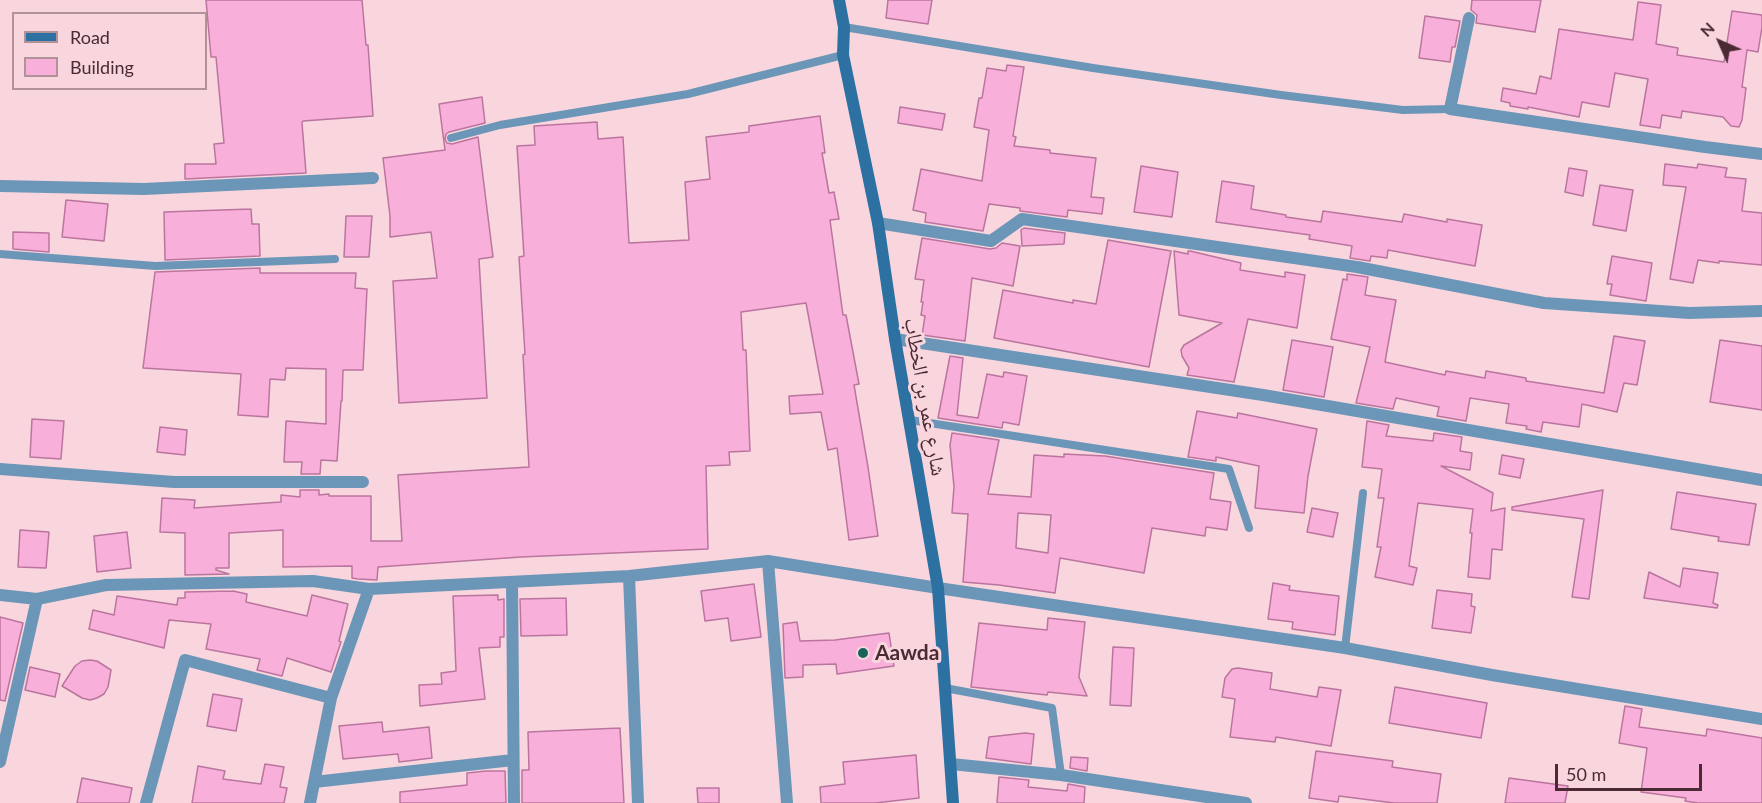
<!DOCTYPE html>
<meta charset="utf-8">
<style>
body{margin:0}
#map{position:relative;width:1762px;height:803px;overflow:hidden;background:#f9d6dd;font-family:Lato,sans-serif}
canvas{display:block}
.legend{position:absolute;left:12px;top:12px;width:195px;height:78px;box-sizing:border-box;background:#f9d6dd;border:2px solid #b39199;margin:0;padding:8px 10px;list-style:none;font-size:18px;color:#4b2a33}
.legend li{display:flex;align-items:center;gap:12px;height:30px}
.legend b{width:30px;border:2px solid #b39199}
.north{position:absolute;left:1690px;top:12px;width:60px;height:60px;-webkit-text-stroke:4px #f9d6dd;paint-order:stroke;rotate:315deg;font-size:16px;font-weight:700;line-height:24px;text-align:center;color:#4b2a33}
.north::after{content:'';display:block;margin:auto;width:21px;height:27px;background:#4b2a33;clip-path:polygon(50% 0,100% 100%,50% 72%,0 100%)}
.scale{position:absolute;left:1555px;top:764px;width:147px;height:27px;box-sizing:border-box;border:3px solid #4b2a33;border-top:0;padding-left:8px;font-size:18px;line-height:21px;white-space:nowrap;color:#4b2a33;-webkit-text-stroke:4px #f9d6dd;paint-order:stroke}
</style>
<div id="map">
<canvas width="1762" height="803"></canvas>
<ul class="legend">
<li><b style="height:8px;background:#2c71a2"></b>Road</li>
<li><b style="height:16px;background:#f8afda"></b>Building</li>
</ul>
<div class="north">N</div>
<div class="scale">50 m</div>
</div>
<script>
const ctx = document.querySelector('canvas').getContext('2d');
ctx.lineJoin = 'round';
function paint(path, color) {
  ctx.fillStyle = color;
  ctx.fill(path, 'evenodd');
}
function shape(rows) {
  const path = new Path2D();
  for (const r of rows) {
    path.moveTo(r[0], r[1]);
    for (let i = 2; i < r.length; i += 2) path.lineTo(r[i], r[i + 1]);
  }
  return path;
}
function stroke(path, color, width, dash) {
  ctx.strokeStyle = color;
  ctx.lineWidth = width;
  ctx.lineCap = dash ? 'butt' : 'round';
  ctx.setLineDash(dash || []);
  ctx.stroke(path);
}
function label(font, color, halo, rows, align = 'center') {
  ctx.font = font + ' Lato,"Noto Naskh Arabic",sans-serif';
  ctx.lineWidth = 6;
  ctx.setLineDash([]);
  ctx.textBaseline = 'middle';
  ctx.strokeStyle = halo;
  ctx.fillStyle = color;
  for (const [text, x, y, turn = 0] of rows) {
    ctx.save();
    ctx.translate(x, y);
    ctx.rotate((+turn || 0) * Math.PI / 180);
    ctx.textAlign = isNaN(turn) ? turn : align;
    if (halo) ctx.strokeText(text, 0, 0);
    ctx.fillText(text, 0, 0);
    ctx.restore();
  }
}
const building = shape([
 [206,0,362,0,366,45,368,45,373,116,303,121,302,123,306,173,185,179,185,164,216,164,214,144,224,143,216,57,211,57,206,0],
 [888,0,932,0,928,24,886,18,888,0],
 [1472,0,1541,0,1535,32,1476,23,1477,15,1471,10,1472,0],
 [1638,2,1661,5,1656,44,1678,48,1677,55,1724,62,1732,11,1762,15,1762,27,1758,52,1747,50,1742,87,1746,88,1742,120,1739,127,1731,126,1723,117,1682,111,1681,118,1662,115,1660,128,1640,125,1648,79,1615,73,1609,107,1582,102,1579,117,1528,107,1528,109,1510,106,1510,103,1501,101,1503,88,1536,94,1540,76,1551,79,1559,29,1633,40,1638,2],
 [1425,16,1460,21,1455,47,1452,47,1450,62,1419,58,1425,16],
 [1007,65,1024,67,1013,136,1016,137,1014,146,1050,150,1050,153,1096,158,1091,197,1104,198,1102,214,1068,210,1067,217,1020,211,1020,208,989,204,983,231,925,222,926,213,913,210,921,169,982,181,989,130,974,127,979,98,982,98,987,68,1006,71,1007,65],
 [482,97,485,123,449,132,446,134,445,139,447,143,452,144,478,137,493,257,479,259,487,398,399,403,393,281,437,278,431,232,390,237,390,216,383,158,445,150,439,104,482,97],
 [900,107,945,114,942,130,898,123,900,107],
 [820,116,825,153,822,153,829,193,834,192,839,219,830,220,843,315,846,315,859,384,854,385,868,467,878,536,849,540,837,448,828,450,821,412,790,414,789,396,823,394,806,303,741,312,743,350,746,350,750,451,729,452,730,465,706,466,708,549,521,557,378,567,377,580,358,579,352,578,352,566,283,567,283,530,229,533,229,568,216,568,216,570,229,574,185,575,185,533,160,532,162,498,195,500,194,508,281,502,281,495,300,497,300,490,319,490,319,495,329,494,329,496,371,496,371,541,402,541,398,475,529,467,523,355,525,354,519,257,524,256,517,146,535,145,534,126,597,122,598,139,623,137,629,243,689,240,685,182,710,179,706,137,749,132,749,126,820,116],
 [1665,164,1697,168,1698,164,1727,168,1725,177,1746,179,1742,211,1762,213,1762,265,1719,261,1719,263,1698,260,1693,283,1670,279,1686,187,1663,185,1665,164],
 [1141,166,1178,172,1172,217,1134,212,1141,166],
 [1569,168,1587,171,1583,196,1565,192,1569,168],
 [1222,181,1254,186,1251,209,1286,215,1286,217,1321,222,1323,211,1402,222,1404,214,1447,222,1447,219,1482,225,1475,266,1388,250,1387,258,1371,256,1370,261,1350,258,1352,246,1309,239,1310,235,1216,222,1222,181],
 [1600,185,1633,190,1626,231,1593,225,1600,185],
 [66,200,108,204,104,241,62,237,66,200],
 [251,209,252,224,259,224,260,256,165,260,164,212,251,209],
 [346,216,372,216,369,257,344,257,346,216],
 [1024,228,1065,233,1064,244,1022,246,1021,230,1024,228],
 [13,232,49,233,49,252,13,249,13,232],
 [922,238,990,249,996,248,1002,243,1020,246,1013,286,972,278,965,341,922,335,925,316,921,315,923,302,921,302,924,280,915,279,922,238],
 [1108,240,1171,251,1149,367,994,338,1003,290,1073,303,1073,300,1096,304,1108,240],
 [1174,251,1188,254,1188,251,1190,251,1241,263,1240,270,1285,277,1285,272,1305,275,1297,328,1248,319,1234,382,1187,375,1189,368,1182,356,1181,350,1184,345,1222,323,1179,315,1174,251],
 [1612,256,1652,263,1646,301,1610,295,1612,284,1607,284,1612,256],
 [260,268,260,273,356,273,355,288,367,289,363,370,343,370,342,401,341,401,337,461,321,460,320,474,301,474,302,462,284,462,286,421,326,424,326,369,286,368,285,380,270,379,268,417,238,415,241,374,143,368,155,272,260,268],
 [1347,274,1368,277,1365,295,1396,300,1385,362,1445,375,1446,371,1485,378,1486,371,1526,378,1526,381,1604,393,1614,336,1645,341,1637,385,1624,383,1617,412,1582,404,1579,427,1543,422,1541,432,1526,429,1527,426,1506,423,1509,404,1470,398,1466,421,1437,416,1439,407,1396,398,1393,409,1356,403,1370,347,1331,339,1343,279,1347,280,1347,274],
 [1292,340,1333,347,1324,397,1283,390,1292,340],
 [1720,340,1762,346,1762,410,1710,402,1720,340],
 [950,356,963,358,957,415,978,418,987,374,1003,377,1004,372,1027,376,1019,425,1003,422,1002,428,938,418,950,356],
 [1197,411,1237,418,1238,413,1317,429,1308,476,1304,513,1255,508,1259,466,1216,457,1216,461,1188,457,1197,411],
 [32,419,64,421,61,459,30,457,32,419],
 [1367,421,1389,425,1386,436,1433,441,1434,433,1462,437,1460,451,1472,453,1470,470,1441,466,1493,493,1491,511,1505,508,1502,550,1492,549,1490,579,1468,577,1472,533,1470,533,1473,509,1418,503,1409,566,1417,568,1413,585,1375,577,1381,547,1377,547,1384,498,1378,498,1382,469,1362,467,1367,421],
 [160,427,187,430,185,455,157,452,160,427],
 [952,433,999,440,988,494,1031,497,1034,455,1064,457,1064,454,1105,456,1214,473,1210,499,1231,502,1227,530,1206,527,1205,536,1152,528,1144,573,1060,558,1055,593,999,585,963,582,968,514,952,513,954,487,950,445,952,433],
 [1018,513,1051,515,1048,553,1016,548,1018,513],
 [1502,455,1524,459,1520,478,1499,474,1502,455],
 [1603,490,1589,599,1572,597,1584,519,1512,510,1512,507,1603,490],
 [1677,492,1756,504,1749,545,1718,541,1719,537,1671,529,1677,492],
 [1312,508,1338,513,1333,537,1307,532,1312,508],
 [20,530,49,532,46,568,18,567,20,530],
 [127,532,131,568,97,572,94,536,127,532],
 [1683,568,1718,573,1713,603,1718,605,1717,608,1644,598,1649,572,1680,587,1683,568],
 [1273,583,1290,586,1289,590,1339,596,1335,635,1292,629,1293,622,1268,619,1273,583],
 [754,584,761,637,731,641,728,618,705,621,701,591,754,584],
 [1437,590,1472,594,1471,606,1475,607,1471,633,1432,628,1437,590],
 [233,591,247,594,246,602,307,616,312,595,348,604,339,641,341,642,331,672,287,658,282,676,257,670,260,659,206,649,211,624,169,620,164,648,89,629,93,610,114,615,117,596,177,605,178,598,185,598,185,592,233,591],
 [498,595,498,600,504,599,504,637,500,637,500,647,479,648,485,699,420,706,419,685,442,684,441,673,456,671,453,596,498,595],
 [566,598,567,635,521,636,520,599,566,598],
 [0,617,23,623,5,701,0,700,0,617],
 [1048,618,1085,622,1079,677,1087,696,1048,692,1047,695,971,687,979,623,1047,630,1048,618],
 [797,622,800,641,835,640,889,633,894,666,837,674,836,664,803,665,803,677,785,678,783,624,797,622],
 [1113,647,1134,648,1131,706,1110,705,1113,647],
 [90,660,97,661,111,670,108,687,104,694,97,698,90,700,82,698,62,686,75,666,82,661,90,660],
 [30,667,60,674,55,697,25,690,30,667],
 [1238,668,1272,673,1270,689,1317,697,1319,687,1341,690,1331,746,1276,737,1275,742,1230,737,1235,699,1222,697,1225,678,1232,669,1238,668],
 [1395,687,1487,703,1481,738,1389,723,1395,687],
 [213,694,242,699,236,731,207,726,213,694],
 [1625,706,1642,709,1639,727,1706,736,1707,729,1762,738,1762,803,1698,803,1685,801,1686,798,1641,792,1647,748,1619,743,1625,706],
 [382,722,383,732,429,727,432,758,399,762,398,754,343,759,339,726,382,722],
 [620,728,624,803,522,803,522,770,529,770,528,732,620,728],
 [1025,733,1034,734,1031,764,986,758,989,737,1025,733],
 [1316,751,1393,761,1392,767,1441,774,1437,803,1394,803,1339,796,1338,802,1309,798,1316,751],
 [916,755,919,798,875,803,821,803,820,787,845,784,843,762,916,755],
 [1071,757,1088,758,1087,771,1070,768,1071,757],
 [265,764,284,767,280,787,287,788,284,803,192,803,198,766,225,771,223,779,261,784,265,764],
 [486,771,505,771,506,803,400,803,400,792,467,785,467,773,486,771],
 [999,777,1029,780,1028,787,1067,791,1068,784,1085,787,1084,803,997,803,999,777],
 [82,778,132,788,129,803,77,803,82,778],
 [1509,778,1568,786,1565,803,1505,803,1509,778],
 [697,788,719,788,719,803,698,803,697,788]
]);
paint(building, '#f8afda');
stroke(building, '#ba759f', 1.5);
stroke(shape([
 [844,27,1093,68,1281,95,1403,110,1450,109],
 [451,138,500,125,688,94,843,55],
 [0,254,155,266,335,259],
 [910,420,1229,469,1249,528],
 [1345,648,1363,493],
 [945,688,1052,708,1061,775]
]), '#6c96b8', 8);
stroke(shape([
 [1469,18,1450,109,1705,147,1762,154],
 [0,186,144,189,373,178],
 [878,223,991,241,1022,219,1357,267,1544,303,1689,313,1762,311],
 [895,339,1263,395,1762,480],
 [0,469,174,482,363,482],
 [768,561,787,803],
 [629,576,638,803],
 [512,582,514,803],
 [0,595,37,599,106,585,313,581,369,589,629,576,768,561,938,588,1345,648,1492,675,1762,719],
 [0,762,37,599],
 [951,764,1061,775,1246,803],
 [314,782,513,760],
 [146,803,185,660,331,698],
 [310,803,331,698,369,589]
]), '#6c96b8', 12);
stroke(shape([
 [839,0,844,27,843,55,878,223,895,339,938,588,953,803]
]), '#2c71a2', 12);
for (const [x, y, r, color] of [
 [863,653,6,"#19635b"]
]) {
  const dot = new Path2D();
  dot.arc(x, y, r, 0, 2 * Math.PI);
  ctx.fillStyle = color;
  ctx.fill(dot);
  stroke(dot, '#f9d6dd', 2);
}
label('21px', '#4b2a33', '#f9d6dd', [
 ["شارع عمر بن الخطاب",925,397,80]
]);
label('bold 21px', '#4b2a33', '#f9d6dd', [
 ["Aawda",875,653]
], 'left');
</script>
